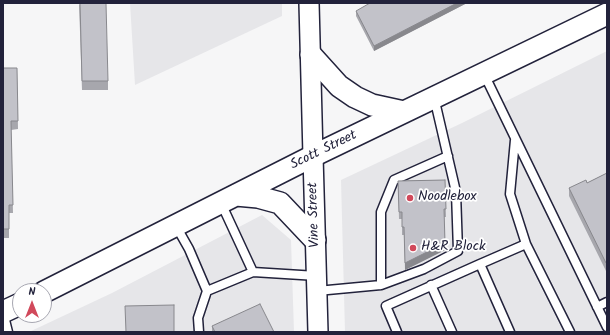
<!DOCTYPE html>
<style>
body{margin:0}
#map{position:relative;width:610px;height:335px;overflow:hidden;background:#f6f6f7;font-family:Kalam,sans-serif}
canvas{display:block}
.frame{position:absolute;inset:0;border:4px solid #22223b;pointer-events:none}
.north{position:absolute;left:12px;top:283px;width:40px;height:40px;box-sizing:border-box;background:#fff;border:1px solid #a7a7b1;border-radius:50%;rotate:0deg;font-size:11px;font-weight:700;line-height:16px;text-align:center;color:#22223b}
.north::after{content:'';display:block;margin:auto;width:14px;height:18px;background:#d1495b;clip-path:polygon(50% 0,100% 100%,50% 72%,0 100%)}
</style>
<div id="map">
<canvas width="610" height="335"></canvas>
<div class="frame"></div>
<div class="north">N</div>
</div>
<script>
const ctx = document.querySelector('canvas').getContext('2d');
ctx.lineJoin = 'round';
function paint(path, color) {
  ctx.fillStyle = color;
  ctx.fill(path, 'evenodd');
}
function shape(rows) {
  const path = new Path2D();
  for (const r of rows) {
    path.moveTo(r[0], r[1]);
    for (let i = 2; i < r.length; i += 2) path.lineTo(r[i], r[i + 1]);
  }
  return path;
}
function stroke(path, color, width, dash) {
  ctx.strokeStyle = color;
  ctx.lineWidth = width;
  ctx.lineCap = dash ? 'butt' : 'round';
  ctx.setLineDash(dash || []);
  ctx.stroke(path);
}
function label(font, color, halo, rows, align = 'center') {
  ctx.font = font + ' Kalam,sans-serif';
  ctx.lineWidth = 3.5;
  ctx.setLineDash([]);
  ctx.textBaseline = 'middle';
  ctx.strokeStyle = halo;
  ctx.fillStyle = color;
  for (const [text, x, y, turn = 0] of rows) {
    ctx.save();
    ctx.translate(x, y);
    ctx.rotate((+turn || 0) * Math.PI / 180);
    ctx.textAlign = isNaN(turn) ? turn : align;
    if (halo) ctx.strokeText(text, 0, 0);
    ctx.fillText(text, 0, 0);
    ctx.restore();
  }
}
paint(shape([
 [130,3,282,3,282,16,135,85],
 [607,51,607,332,345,332,341,180,462,123],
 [262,215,291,240,294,332,29,332,112,293]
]), '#e6e6e9');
const service = shape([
 [484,74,607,327],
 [515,140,510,194,526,244],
 [176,226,189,249,207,291,253,272,221,203],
 [480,264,526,244,570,332],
 [253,272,317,276],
 [381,285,424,269,458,251,456,192,434,97],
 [431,285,452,332],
 [317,291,381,285,381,212,394,180,448,156],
 [597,307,607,302],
 [3,312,8,332],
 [199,332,198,318,207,291],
 [397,332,386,306,480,264,510,332]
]);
const tertiary = shape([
 [309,3,313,156,318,332]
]);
const secondary = shape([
 [311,55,339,86,355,97,372,105,404,112],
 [236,195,258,197,280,203,315,240],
 [44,292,313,156,607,14],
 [3,312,20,304]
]);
stroke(service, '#22223b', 11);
stroke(tertiary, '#22223b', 22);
stroke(secondary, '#22223b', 24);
stroke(service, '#fff', 8);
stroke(tertiary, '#fff', 19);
stroke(secondary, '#fff', 21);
paint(shape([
 [79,3,108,81,108,90,82,90],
 [467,3,374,51,356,16,356,11],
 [3,68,17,68,18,129,11,130,13,213,9,213,9,238,3,238],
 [607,173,606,271,569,196,569,188,587,183],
 [445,180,446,217,444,217,445,250,405,270,404,235,402,235,402,219,399,219,398,181],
 [212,326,274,332,212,332]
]), '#a7a7ad');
paint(shape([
 [457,3,467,3,374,51,374,46],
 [445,243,445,250,405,270,405,263],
 [606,263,607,263,607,270,606,271]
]), '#88888d');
const building = shape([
 [80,3,106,3,108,81,82,81,80,3],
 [370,3,457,3,374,46,356,11,370,3],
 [3,68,17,68,18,121,11,121,13,205,9,205,9,229,3,229,3,68],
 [607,173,607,263,606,263,569,188,586,180,587,183,607,173],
 [445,180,446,209,444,209,445,243,405,263,404,227,402,227,402,212,399,212,398,181,445,180],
 [260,304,274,332,215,332,212,326,260,304],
 [174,305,174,332,126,332,125,306,174,305]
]);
paint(building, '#c2c2c9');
stroke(building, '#88888d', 1);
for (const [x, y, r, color] of [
 [410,198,4,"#d1495b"],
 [413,248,4,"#d1495b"]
]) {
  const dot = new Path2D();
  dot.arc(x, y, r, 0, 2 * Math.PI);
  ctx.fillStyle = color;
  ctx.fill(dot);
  stroke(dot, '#fff', 1.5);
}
label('14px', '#22223b', '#fff', [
 ["Scott Street",324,151,-26],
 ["Vine Street",315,215,-92]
]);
label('14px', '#22223b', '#fff', [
 ["Noodlebox",418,198],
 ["H&R Block",421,248]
], 'left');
</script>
